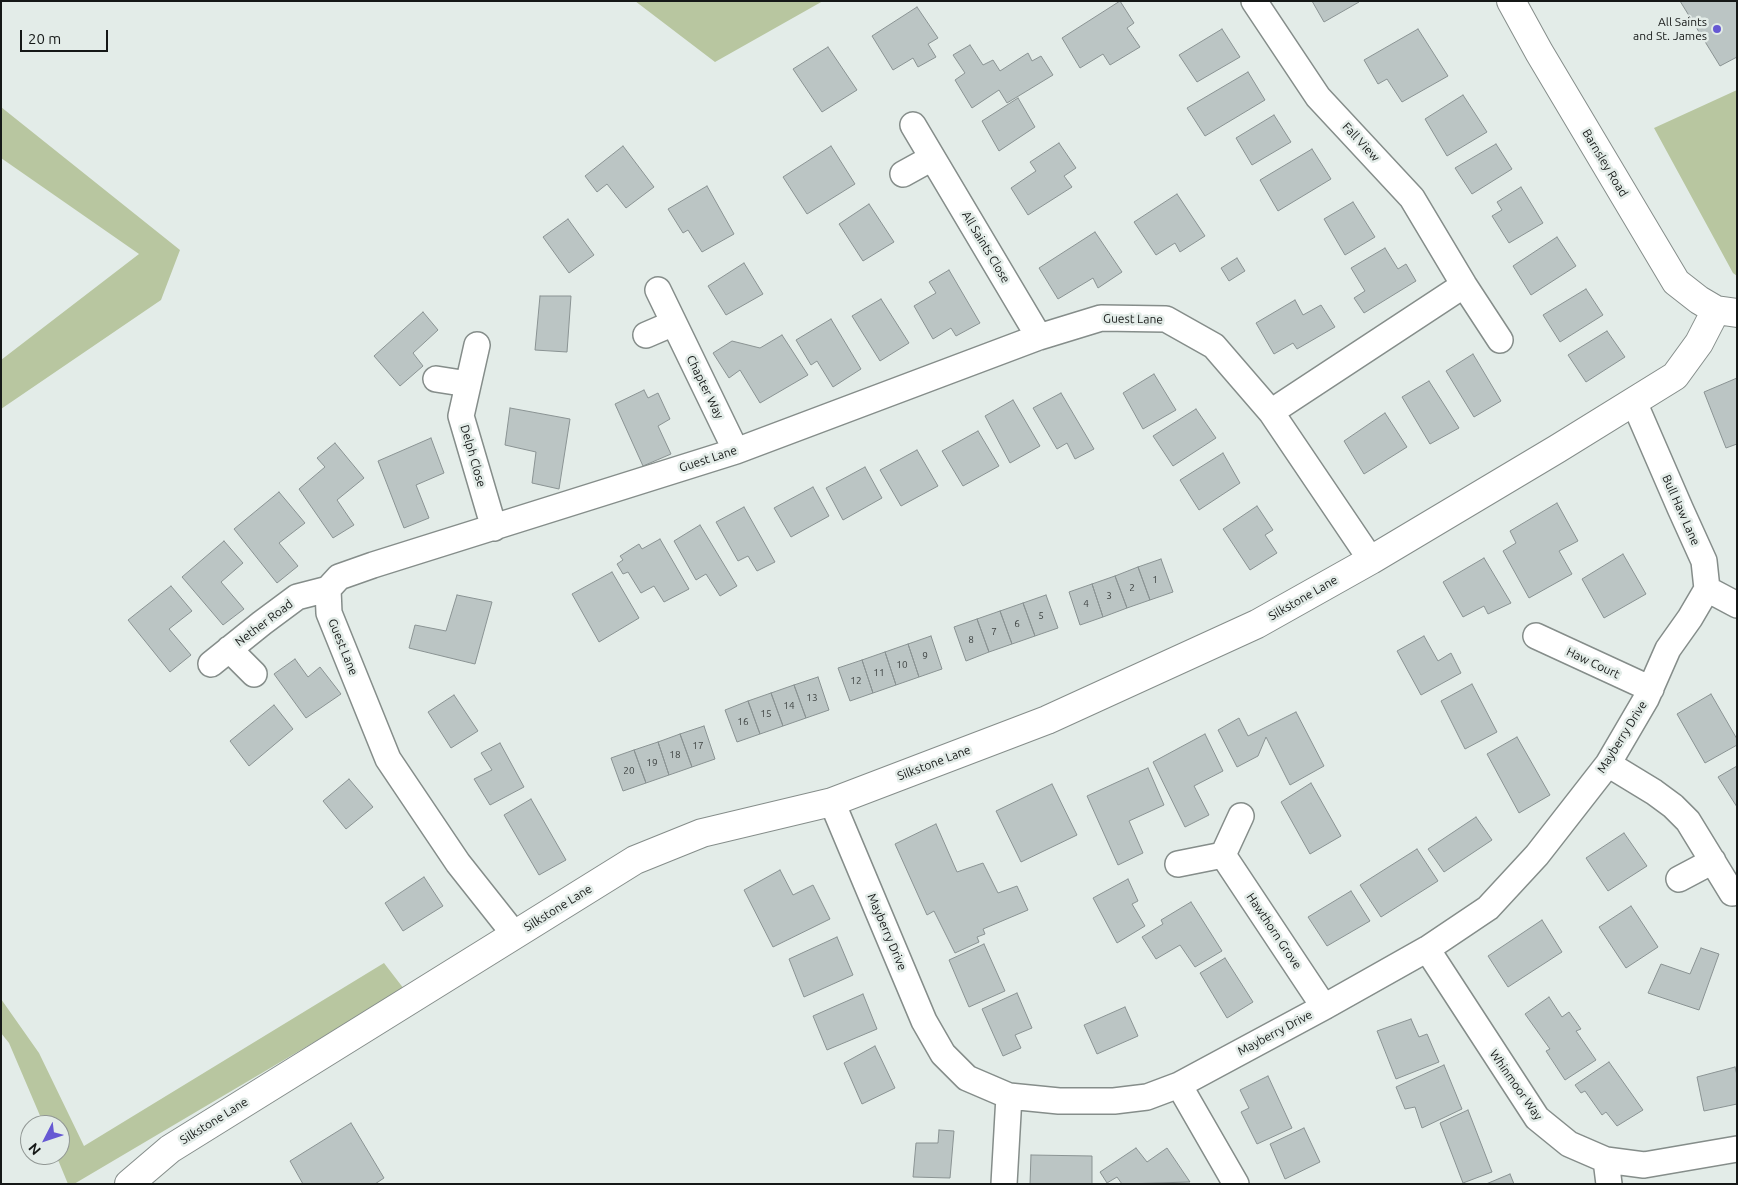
<!DOCTYPE html>
<style>
body{margin:0}
#map{position:relative;width:1738px;height:1185px;overflow:hidden;background:#e3ece8;font-family:Ubuntu,sans-serif}
canvas{display:block}
.frame{position:absolute;inset:0;border:2px solid #151817;pointer-events:none}
.north{position:absolute;left:20px;top:1115px;width:50px;height:50px;box-sizing:border-box;background:#e3ece8;border:1px solid #919794;border-radius:50%;rotate:229deg;font-size:14px;font-weight:700;line-height:20px;text-align:center;color:#151817}
.north::after{content:'';display:block;margin:auto;width:18px;height:22px;background:#6659d3;clip-path:polygon(50% 0,100% 100%,50% 72%,0 100%)}
.scale{position:absolute;left:20px;top:30px;width:88px;height:22px;box-sizing:border-box;border:2px solid #151817;border-top:0;padding-left:6px;font-size:15px;line-height:18px;white-space:nowrap;color:#151817;-webkit-text-stroke:4px #e3ece8;paint-order:stroke}
</style>
<div id="map">
<canvas width="1738" height="1185"></canvas>
<div class="frame"></div>
<div class="north">N</div>
<div class="scale">20 m</div>
</div>
<script>
const ctx = document.querySelector('canvas').getContext('2d');
ctx.lineJoin = 'round';
function paint(path, color) {
  ctx.fillStyle = color;
  ctx.fill(path, 'evenodd');
}
function shape(rows) {
  const path = new Path2D();
  for (const r of rows) {
    path.moveTo(r[0], r[1]);
    for (let i = 2; i < r.length; i += 2) path.lineTo(r[i], r[i + 1]);
  }
  return path;
}
function stroke(path, color, width, dash) {
  ctx.strokeStyle = color;
  ctx.lineWidth = width;
  ctx.lineCap = dash ? 'butt' : 'round';
  ctx.setLineDash(dash || []);
  ctx.stroke(path);
}
function label(font, color, halo, rows, align = 'center') {
  ctx.font = font + ' Ubuntu,sans-serif';
  ctx.lineWidth = 5;
  ctx.setLineDash([]);
  ctx.textBaseline = 'middle';
  ctx.strokeStyle = halo;
  ctx.fillStyle = color;
  for (const [text, x, y, turn = 0] of rows) {
    ctx.save();
    ctx.translate(x, y);
    ctx.rotate((+turn || 0) * Math.PI / 180);
    ctx.textAlign = isNaN(turn) ? turn : align;
    if (halo) ctx.strokeText(text, 0, 0);
    ctx.fillText(text, 0, 0);
    ctx.restore();
  }
}
paint(shape([
 [635,1,823,1,715,62],
 [1737,90,1737,276,1733,273,1654,128],
 [1,107,180,250,161,300,1,409,1,360,139,254,1,158],
 [384,963,404,989,74,1184,68,1184,56,1155,60,1155,60,1125,44,1125,9,1043,1,1033,1,999,39,1053,84,1146]
]), '#b8c6a0');
const building = shape([
 [1120,1,1134,23,1127,28,1140,47,1110,65,1103,54,1080,68,1062,38,1120,1],
 [1312,1,1359,1,1359,2,1324,22,1312,1],
 [1680,1,1737,1,1737,57,1720,66,1680,1],
 [917,7,938,38,928,44,936,57,918,67,913,58,893,70,872,36,917,7],
 [1222,29,1240,57,1197,82,1179,55,1222,29],
 [1418,29,1448,76,1402,102,1387,79,1378,84,1364,60,1418,29],
 [970,45,983,65,993,60,1000,71,1028,53,1032,61,1041,56,1053,75,1007,103,999,90,972,108,955,80,965,73,953,55,970,45],
 [828,47,857,90,822,112,793,69,828,47],
 [1248,72,1265,100,1205,136,1187,108,1248,72],
 [1463,95,1487,132,1447,156,1425,119,1463,95],
 [1018,98,1035,127,999,151,982,121,1018,98],
 [1274,115,1291,142,1252,165,1236,138,1274,115],
 [1059,143,1076,168,1064,176,1072,187,1028,215,1011,188,1036,171,1030,162,1059,143],
 [1496,144,1512,169,1472,194,1455,168,1496,144],
 [623,146,654,187,626,208,607,184,597,192,585,176,623,146],
 [831,146,855,184,807,214,783,177,831,146],
 [1312,149,1331,179,1278,211,1260,180,1312,149],
 [707,186,734,234,702,252,688,230,683,233,668,209,707,186],
 [1521,187,1543,223,1509,243,1492,216,1502,210,1497,202,1521,187],
 [1177,194,1205,236,1180,252,1175,243,1156,255,1134,222,1177,194],
 [1353,202,1375,237,1345,255,1324,219,1353,202],
 [869,204,894,242,863,261,839,224,869,204],
 [568,219,594,255,569,273,543,237,568,219],
 [1095,232,1122,272,1098,288,1093,278,1058,299,1039,268,1095,232],
 [1557,237,1576,266,1531,295,1513,266,1557,237],
 [1385,248,1398,269,1406,264,1416,281,1364,313,1354,298,1365,291,1351,268,1385,248],
 [1237,258,1245,271,1229,281,1221,268,1237,258],
 [744,263,763,294,726,315,708,286,744,263],
 [949,270,980,323,956,336,951,328,933,339,914,306,936,293,929,282,949,270],
 [1586,289,1603,315,1560,342,1543,315,1586,289],
 [540,296,571,296,567,352,535,350,540,296],
 [881,299,909,343,880,361,852,316,881,299],
 [1295,300,1303,315,1321,305,1335,327,1297,349,1293,343,1274,354,1256,323,1295,300],
 [423,312,438,330,413,353,423,366,400,386,374,356,423,312],
 [831,319,861,369,833,387,817,361,811,365,796,340,831,319],
 [1607,331,1625,357,1586,382,1568,355,1607,331],
 [782,335,808,375,760,403,740,370,729,378,713,353,732,341,760,348,782,335],
 [1473,354,1501,401,1474,417,1446,371,1473,354],
 [1154,374,1176,410,1143,429,1123,393,1154,374],
 [1737,378,1737,444,1726,448,1704,392,1737,378],
 [1429,381,1459,428,1430,444,1402,397,1429,381],
 [644,390,648,398,658,393,670,419,658,426,671,454,643,466,615,404,644,390],
 [1061,393,1094,449,1075,459,1067,443,1057,449,1033,408,1061,393],
 [1013,400,1040,446,1010,463,985,416,1013,400],
 [510,408,570,419,559,489,532,483,536,452,505,445,510,408],
 [1196,409,1216,438,1173,466,1153,436,1196,409],
 [1385,413,1407,447,1364,474,1344,441,1385,413],
 [978,431,999,466,963,486,942,451,978,431],
 [431,438,444,473,416,485,429,518,404,528,378,461,431,438],
 [335,443,364,478,337,500,354,525,333,538,299,489,325,467,317,458,335,443],
 [917,450,938,486,901,506,880,470,917,450],
 [1223,453,1240,483,1199,510,1180,480,1223,453],
 [865,467,882,498,843,520,826,488,865,467],
 [813,487,829,516,791,537,774,508,813,487],
 [279,492,305,523,279,543,298,566,277,583,234,529,279,492],
 [1557,503,1578,541,1559,551,1572,574,1529,598,1503,551,1516,543,1510,531,1557,503],
 [1257,506,1273,530,1265,535,1277,553,1250,570,1223,529,1257,506],
 [744,507,775,562,757,571,748,556,738,561,716,522,744,507],
 [700,525,737,586,720,596,706,574,696,580,674,541,700,525],
 [660,539,689,589,664,602,654,586,641,593,628,572,623,574,617,564,623,560,620,556,639,544,642,549,660,539],
 [224,541,243,563,221,582,244,609,223,625,182,577,224,541],
 [1623,554,1646,594,1604,618,1582,579,1623,554],
 [1484,558,1511,603,1488,614,1484,606,1463,617,1443,582,1484,558],
 [1161,559,1173,592,1150,600,1138,567,1161,559],
 [1138,567,1150,600,1127,608,1115,576,1138,567],
 [612,572,639,618,599,642,572,594,612,572],
 [1115,576,1127,608,1103,617,1092,584,1115,576],
 [1092,584,1103,617,1080,625,1069,592,1092,584],
 [171,586,192,611,169,629,191,655,170,672,128,620,171,586],
 [457,595,492,602,475,664,409,648,415,625,446,631,457,595],
 [1046,595,1058,628,1035,636,1023,603,1046,595],
 [1023,603,1035,636,1012,644,1000,611,1023,603],
 [1000,611,1012,644,989,652,977,619,1000,611],
 [977,619,989,652,966,661,954,627,977,619],
 [931,636,942,669,919,677,908,644,931,636],
 [1424,636,1438,661,1451,653,1461,673,1421,695,1397,651,1424,636],
 [908,644,919,677,896,685,885,652,908,644],
 [885,652,896,685,873,693,862,660,885,652],
 [295,659,308,677,320,667,341,694,306,718,274,674,295,659],
 [862,660,873,693,850,701,838,668,862,660],
 [818,677,829,710,806,718,794,685,818,677],
 [1472,684,1497,732,1465,749,1441,701,1472,684],
 [794,685,806,718,783,726,771,693,794,685],
 [771,693,783,726,760,734,748,701,771,693],
 [1711,694,1737,739,1737,745,1705,763,1677,714,1711,694],
 [454,695,478,731,451,748,428,712,454,695],
 [748,701,760,734,737,742,725,710,748,701],
 [274,705,293,729,249,766,230,741,274,705],
 [1296,712,1324,766,1290,785,1266,737,1258,756,1237,767,1218,730,1239,718,1248,736,1296,712],
 [704,726,715,759,692,767,680,734,704,726],
 [680,734,692,767,669,775,658,742,680,734],
 [1205,734,1223,771,1194,786,1209,815,1185,827,1153,762,1205,734],
 [1517,737,1550,795,1519,813,1487,754,1517,737],
 [658,742,669,775,646,783,634,750,658,742],
 [500,743,524,787,490,805,474,779,492,770,481,753,500,743],
 [634,750,646,783,623,791,611,758,634,750],
 [1737,766,1737,807,1718,777,1737,766],
 [1148,768,1164,805,1129,821,1143,853,1118,865,1087,796,1148,768],
 [349,779,373,807,346,829,323,801,349,779],
 [1311,783,1341,836,1310,854,1281,802,1311,783],
 [1052,784,1077,835,1021,862,996,811,1052,784],
 [531,799,566,860,539,875,504,815,531,799],
 [1476,817,1492,840,1444,872,1428,849,1476,817],
 [936,824,957,872,983,863,998,893,1017,886,1028,910,983,929,985,934,977,937,979,942,955,953,934,911,927,915,895,844,936,824],
 [1624,833,1647,866,1608,891,1586,858,1624,833],
 [1417,849,1438,881,1381,917,1360,885,1417,849],
 [780,870,793,895,813,885,830,919,773,947,744,890,780,870],
 [424,877,443,906,403,931,385,903,424,877],
 [1128,879,1138,901,1132,904,1145,926,1117,943,1093,898,1128,879],
 [1351,891,1370,921,1327,946,1308,917,1351,891],
 [1191,902,1222,951,1195,967,1180,945,1156,959,1142,937,1163,924,1161,920,1191,902],
 [1631,906,1658,947,1626,968,1599,927,1631,906],
 [1542,920,1562,952,1508,987,1488,956,1542,920],
 [837,937,853,975,804,997,789,959,837,937],
 [984,944,1005,991,969,1007,949,960,984,944],
 [1701,948,1719,954,1699,1010,1648,993,1661,964,1690,974,1701,948],
 [1225,958,1253,1002,1227,1018,1200,973,1225,958],
 [1017,993,1032,1028,1015,1035,1021,1048,1003,1056,982,1009,1017,993],
 [863,994,877,1029,827,1050,813,1016,863,994],
 [1549,997,1562,1017,1569,1012,1581,1029,1576,1031,1596,1060,1565,1080,1546,1051,1550,1049,1525,1014,1549,997],
 [1125,1007,1138,1036,1097,1054,1084,1025,1125,1007],
 [1411,1019,1419,1037,1427,1034,1439,1062,1396,1079,1377,1031,1411,1019],
 [875,1046,895,1088,862,1104,844,1063,875,1046],
 [1609,1062,1643,1110,1617,1126,1606,1112,1602,1115,1585,1091,1581,1093,1575,1085,1609,1062],
 [1444,1065,1462,1109,1422,1128,1415,1107,1405,1109,1396,1087,1444,1065],
 [1735,1067,1737,1075,1737,1104,1704,1111,1697,1077,1735,1067],
 [1268,1076,1292,1128,1257,1144,1241,1112,1249,1108,1240,1090,1268,1076],
 [1468,1110,1492,1172,1463,1183,1440,1123,1468,1110],
 [351,1123,384,1178,375,1184,303,1184,290,1161,351,1123],
 [1304,1128,1320,1162,1285,1179,1270,1144,1304,1128],
 [939,1130,954,1131,950,1178,913,1177,916,1143,938,1143,939,1130],
 [1136,1148,1147,1162,1167,1148,1190,1182,1122,1184,1117,1177,1107,1183,1100,1172,1136,1148],
 [1031,1155,1092,1156,1092,1184,1030,1184,1031,1155],
 [1510,1174,1514,1184,1486,1184,1510,1174]
]);
paint(building, '#bbc5c4');
stroke(building, '#8a9393', 1);
const minor = shape([
 [1254,1,1318,97,1412,198,1464,285,1500,340],
 [913,125,1039,337],
 [903,174,932,158],
 [658,290,736,451],
 [646,335,674,323],
 [477,345,461,416,494,528],
 [436,379,468,384],
 [1634,402,1680,508,1704,561,1707,589],
 [1271,412,1464,285],
 [1707,589,1737,605],
 [1536,636,1651,689],
 [229,649,254,674],
 [211,664,262,623,297,597,328,589],
 [1608,764,1654,792,1673,806,1688,821,1732,893],
 [832,802,924,1021,943,1054,967,1078,1009,1096,1059,1101,1114,1101,1147,1097,1179,1085,1324,1007,1427,949,1488,908,1537,855,1608,764,1646,699,1668,649,1690,618,1707,589],
 [1223,855,1324,1007],
 [1178,864,1223,855,1241,816],
 [1679,879,1713,861],
 [515,935,458,863,388,759,329,613,328,589,339,577,373,565,736,451,1039,337,1101,318,1166,319,1214,346,1271,412,1371,560],
 [1427,949,1537,1118,1569,1144,1606,1160,1644,1165,1737,1149],
 [1179,1085,1236,1184],
 [1606,1160,1609,1184],
 [1004,1184,1009,1096]
]);
const tertiary = shape([
 [1511,1,1539,52,1676,282,1699,300,1716,310,1737,313],
 [129,1184,170,1149,635,860,702,833,832,802,1047,720,1257,624,1371,560,1557,449,1675,376,1699,343,1716,310]
]);
stroke(minor, '#858d8a', 28);
stroke(tertiary, '#858d8a', 30);
stroke(minor, '#fff', 25);
stroke(tertiary, '#fff', 28);
for (const [x, y, r, color] of [
 [1717,29,5,"#6659d3"]
]) {
  const dot = new Path2D();
  dot.arc(x, y, r, 0, 2 * Math.PI);
  ctx.fillStyle = color;
  ctx.fill(dot);
  stroke(dot, '#e3ece8', 2);
}
label('10px', '#3e4342', null, [
 ["1",1155,580],
 ["2",1132,588],
 ["3",1109,596],
 ["4",1086,604],
 ["5",1041,616],
 ["6",1017,624],
 ["7",994,632],
 ["8",971,640],
 ["9",925,656],
 ["10",902,665],
 ["11",879,673],
 ["12",856,681],
 ["13",812,698],
 ["14",789,706],
 ["15",766,714],
 ["16",743,722],
 ["17",698,746],
 ["18",675,755],
 ["19",652,763],
 ["20",629,771]
]);
label('12px', '#151817', '#e3ece8', [
 ["All Saints",1707,22],
 ["and St. James",1707,36]
], 'right');
label('12px', '#151817', '#e3ece8', [
 ["Fall View",1361,142,47],
 ["Barnsley Road",1605,163,59],
 ["All Saints Close",986,247,59],
 ["Guest Lane",1133,319,1],
 ["Chapter Way",705,387,64],
 ["Delph Close",473,456,74],
 ["Guest Lane",708,459,-18],
 ["Bull Haw Lane",1681,510,66],
 ["Silkstone Lane",1303,598,-30],
 ["Nether Road",264,623,-37],
 ["Guest Lane",343,647,68],
 ["Haw Court",1593,663,25],
 ["Mayberry Drive",1622,737,-58],
 ["Silkstone Lane",934,763,-21],
 ["Silkstone Lane",558,908,-32],
 ["Hawthorn Grove",1274,931,56],
 ["Mayberry Drive",887,932,67],
 ["Mayberry Drive",1275,1033,-28],
 ["Whinmoor Way",1516,1085,55],
 ["Silkstone Lane",214,1121,-32]
]);
</script>
